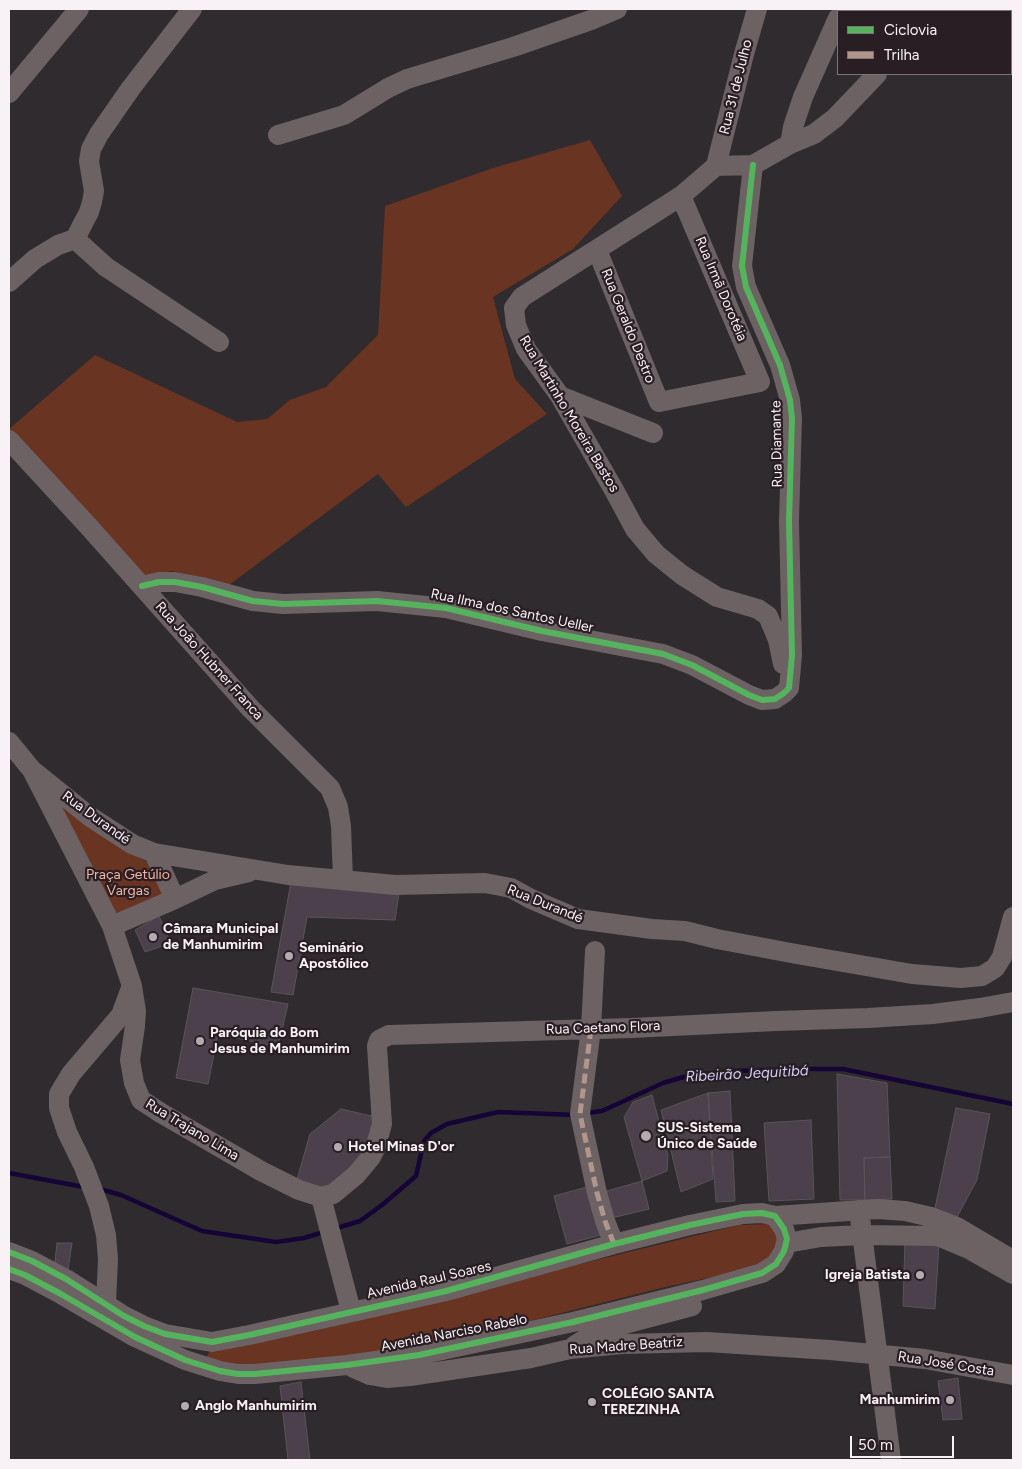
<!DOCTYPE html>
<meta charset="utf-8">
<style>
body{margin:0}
#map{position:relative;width:1022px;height:1469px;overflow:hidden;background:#302b2e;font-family:Figtree,sans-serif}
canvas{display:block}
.frame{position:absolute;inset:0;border:10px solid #f8f1f5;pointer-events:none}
.legend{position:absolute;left:837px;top:10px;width:175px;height:65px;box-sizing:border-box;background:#291e24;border:1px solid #7c7278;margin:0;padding:6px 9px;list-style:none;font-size:15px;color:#f8f1f5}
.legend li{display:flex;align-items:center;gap:10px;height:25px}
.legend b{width:25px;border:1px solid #7c7278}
.scale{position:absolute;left:850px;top:1436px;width:104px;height:22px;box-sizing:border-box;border:2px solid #f8f1f5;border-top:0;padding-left:6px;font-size:15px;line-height:18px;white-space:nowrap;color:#f8f1f5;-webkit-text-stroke:4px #291e24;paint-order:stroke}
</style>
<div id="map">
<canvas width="1022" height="1469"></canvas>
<div class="frame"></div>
<ul class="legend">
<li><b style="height:6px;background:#56b35d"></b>Ciclovia</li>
<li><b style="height:6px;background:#b2968c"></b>Trilha</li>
</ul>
<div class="scale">50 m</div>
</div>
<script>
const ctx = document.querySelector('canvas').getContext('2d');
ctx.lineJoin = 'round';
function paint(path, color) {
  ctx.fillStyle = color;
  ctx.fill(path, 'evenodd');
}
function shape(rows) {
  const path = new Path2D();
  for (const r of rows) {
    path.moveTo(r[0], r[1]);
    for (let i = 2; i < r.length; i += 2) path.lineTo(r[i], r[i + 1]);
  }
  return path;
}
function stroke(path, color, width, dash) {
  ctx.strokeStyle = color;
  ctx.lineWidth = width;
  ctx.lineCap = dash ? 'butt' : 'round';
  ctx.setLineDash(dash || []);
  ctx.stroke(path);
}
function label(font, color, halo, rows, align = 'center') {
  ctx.font = font + ' Figtree,sans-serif';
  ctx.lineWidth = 4.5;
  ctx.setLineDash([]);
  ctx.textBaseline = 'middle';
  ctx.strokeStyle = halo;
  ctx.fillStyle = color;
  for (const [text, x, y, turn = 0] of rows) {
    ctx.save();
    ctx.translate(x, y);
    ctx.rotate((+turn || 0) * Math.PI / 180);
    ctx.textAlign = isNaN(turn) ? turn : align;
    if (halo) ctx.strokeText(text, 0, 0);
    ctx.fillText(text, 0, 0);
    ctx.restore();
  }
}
paint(shape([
 [590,140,622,196,573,249,493,297,515,379,547,414,406,507,378,474,229,585,211,579,171,571,145,577,9,445,9,429,95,355,237,422,267,419,290,400,326,387,378,335,385,206,493,168],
 [45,787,116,845,147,862,169,894,117,920],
 [776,1224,785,1245,772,1264,661,1288,502,1328,422,1347,353,1358,213,1367,207,1356,212,1347,531,1276,739,1225]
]), '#693422');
stroke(shape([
 [586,1113,602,1111,663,1083,687,1076,732,1071,810,1069,843,1069,1013,1104],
 [9,1173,84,1187],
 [100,1189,121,1195,202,1231,276,1242,304,1238,324,1232],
 [334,1229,360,1221,382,1205,416,1176,424,1141,431,1133,447,1124,498,1112,576,1115]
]), '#160437', 4.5);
const building = shape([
 [291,882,399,893,395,920,307,917,293,995,271,992,291,882],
 [159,916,171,943,145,952,135,930,159,916],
 [193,988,288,1004,278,1047,218,1034,208,1084,176,1078,193,988],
 [837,1074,887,1083,890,1157,864,1158,865,1200,840,1200,837,1074],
 [730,1091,735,1201,716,1202,708,1093,730,1091],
 [708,1093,713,1179,681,1192,661,1110,708,1093],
 [652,1095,668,1155,667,1171,642,1181,624,1117,633,1102,652,1095],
 [956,1108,990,1114,977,1180,957,1217,935,1208,956,1108],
 [341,1109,380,1118,354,1169,322,1191,296,1183,310,1134,341,1109],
 [811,1120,814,1199,769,1201,764,1123,811,1120],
 [890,1157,892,1199,865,1200,864,1158,890,1157],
 [642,1181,649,1209,607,1219,600,1193,642,1181],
 [587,1187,601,1235,567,1244,554,1196,587,1187],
 [905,1240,939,1244,935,1309,903,1306,905,1240],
 [57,1243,72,1243,67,1277,54,1270,57,1243],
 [958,1378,962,1419,943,1420,938,1381,958,1378],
 [301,1382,310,1460,288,1460,280,1386,301,1382]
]);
paint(building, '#4b404c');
stroke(building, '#585558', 1);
stroke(shape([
 [934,9,937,11],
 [9,93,79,9],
 [278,135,344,115,388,88,407,79,513,47,591,20,617,9],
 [790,144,793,127,803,97,838,18],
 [716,166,681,196,522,297,514,308,516,325,526,349,560,396,614,490,635,529,656,554,682,575,717,597,758,609,768,616,778,640,783,664],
 [716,166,753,165,790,144,814,134,835,118,877,74],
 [716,166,744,54,757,9],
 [75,239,106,267,219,342],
 [597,250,659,402,760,382,681,196],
 [9,282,35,259,58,245,75,239,89,212,92,202,94,191,89,161,91,149,99,134,131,88,192,9],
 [560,396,653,433],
 [9,440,90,528,251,709,330,788,338,807,341,826,343,879],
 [142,586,159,582,175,582,202,587,253,601,283,604,377,601,446,608,542,631,663,654,692,665,749,695,762,700,775,699,784,693,789,688,792,655,789,521,792,418,790,400,780,365,746,287,742,266,753,165],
 [9,742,32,770,112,926,132,986,136,1011,135,1026,130,1060,134,1083,141,1100,161,1113,261,1171,299,1190,321,1197],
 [32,770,89,816,132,844,154,853,288,875,395,885,485,883,511,888,531,899,578,919,652,929,685,931,717,939,791,953,912,974,961,978,982,976,995,968,1002,957,1013,917],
 [154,853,175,899],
 [112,926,175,899,215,880,249,872],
 [595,951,591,1029,580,1114,597,1193,605,1221,614,1244],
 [321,1197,333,1194,356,1175,371,1157,375,1149,382,1124,377,1046,379,1040,389,1035,632,1028,776,1021,868,1018,933,1014,980,1008,1013,1002],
 [321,1197,351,1311],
 [859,1210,891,1460],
 [775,1216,878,1209,905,1211,931,1217,957,1227,1013,1260],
 [787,1243,821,1237,862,1235,938,1236,969,1249,1013,1274],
 [9,1252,32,1261,66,1279,124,1316,144,1326,165,1334,212,1342,249,1335,446,1291,614,1244,690,1225,743,1214,762,1213,775,1216,784,1229,787,1239,784,1251,776,1264,762,1273,703,1290,573,1322,419,1355,347,1365,255,1374,238,1374,220,1371,185,1360,135,1337,61,1294,25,1275,9,1269],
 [108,1316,106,1304,108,1259,106,1235,99,1206,84,1167,67,1132,59,1108,59,1094,71,1074,121,1015,131,988],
 [574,1346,598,1331,692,1306],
 [352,1367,370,1375,387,1378,410,1376,531,1358,570,1349,622,1344,707,1342,830,1350,925,1359,1013,1375]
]), '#6c6163', 20);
stroke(shape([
 [591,1029,580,1114,597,1193,605,1221,614,1244]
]), '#b2968c', 5, [10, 5]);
stroke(shape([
 [142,586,159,582,175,582,202,587,253,601,283,604,377,601,446,608,542,631,663,654,692,665,749,695,762,700,775,699,784,693,789,688,792,655,789,521,792,418,790,400,780,365,746,287,742,266,753,165],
 [9,1252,32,1261,66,1279,124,1316,144,1326,165,1334,212,1342,249,1335,446,1291,614,1244,690,1225,743,1214,762,1213,775,1216,784,1229,787,1239,784,1251,776,1264,762,1273,703,1290,573,1322,419,1355,347,1365,255,1374,238,1374,220,1371,185,1360,135,1337,61,1294,25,1275,9,1269]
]), '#56b35d', 6);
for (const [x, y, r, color] of [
 [153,937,5,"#b2acaf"],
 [289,956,5,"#b2acaf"],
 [200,1041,5,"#b2acaf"],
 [646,1136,6,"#b2acaf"],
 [338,1147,5,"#b2acaf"],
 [920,1275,5,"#b2acaf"],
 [950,1400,5,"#b2acaf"],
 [592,1402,5,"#b2acaf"],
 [185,1406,5,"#b2acaf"]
]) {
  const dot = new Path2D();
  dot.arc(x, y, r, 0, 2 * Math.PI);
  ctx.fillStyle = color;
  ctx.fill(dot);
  stroke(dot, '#291e24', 2);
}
label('14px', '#f8f1f5', '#291e24', [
 ["Rua 31 de Julho",736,87,-76],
 ["Rua Irmã Dorotéia",721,289,67],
 ["Rua Geraldo Destro",628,326,68],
 ["Rua Martinho Moreira Bastos",569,414,59],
 ["Rua Diamante",777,444,-91],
 ["Rua Ilma dos Santos Ueller",512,611,12],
 ["Rua João Hubner Franca",209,661,48],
 ["Rua Durandé",96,818,36],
 ["Rua Durandé",545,904,22],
 ["Rua Caetano Flora",603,1028,-2],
 ["Rua Trajano Lima",192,1130,31],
 ["Avenida Raul Soares",429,1280,-13],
 ["Avenida Narciso Rabelo",454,1333,-11],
 ["Rua Madre Beatriz",626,1346,-4],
 ["Rua José Costa",946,1364,9]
]);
label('14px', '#f3b49f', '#291e24', [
 ["Praça Getúlio",128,875],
 ["Vargas",128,891]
]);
label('bold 14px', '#f8f1f5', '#291e24', [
 ["Câmara Municipal",163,929],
 ["de Manhumirim",163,945],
 ["Seminário",299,948],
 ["Apostólico",299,964],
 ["Paróquia do Bom",210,1033],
 ["Jesus de Manhumirim",210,1049],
 ["SUS-Sistema",657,1128],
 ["Único de Saúde",657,1144],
 ["Hotel Minas D'or",348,1147],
 ["Igreja Batista",910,1275,"right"],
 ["COLÉGIO SANTA",602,1394],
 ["TEREZINHA",602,1410],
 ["Manhumirim",940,1400,"right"],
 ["Anglo Manhumirim",195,1406]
], 'left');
label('italic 15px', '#d4d0f6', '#291e24', [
 ["Ribeirão Jequitibá",747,1074,-3]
]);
</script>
